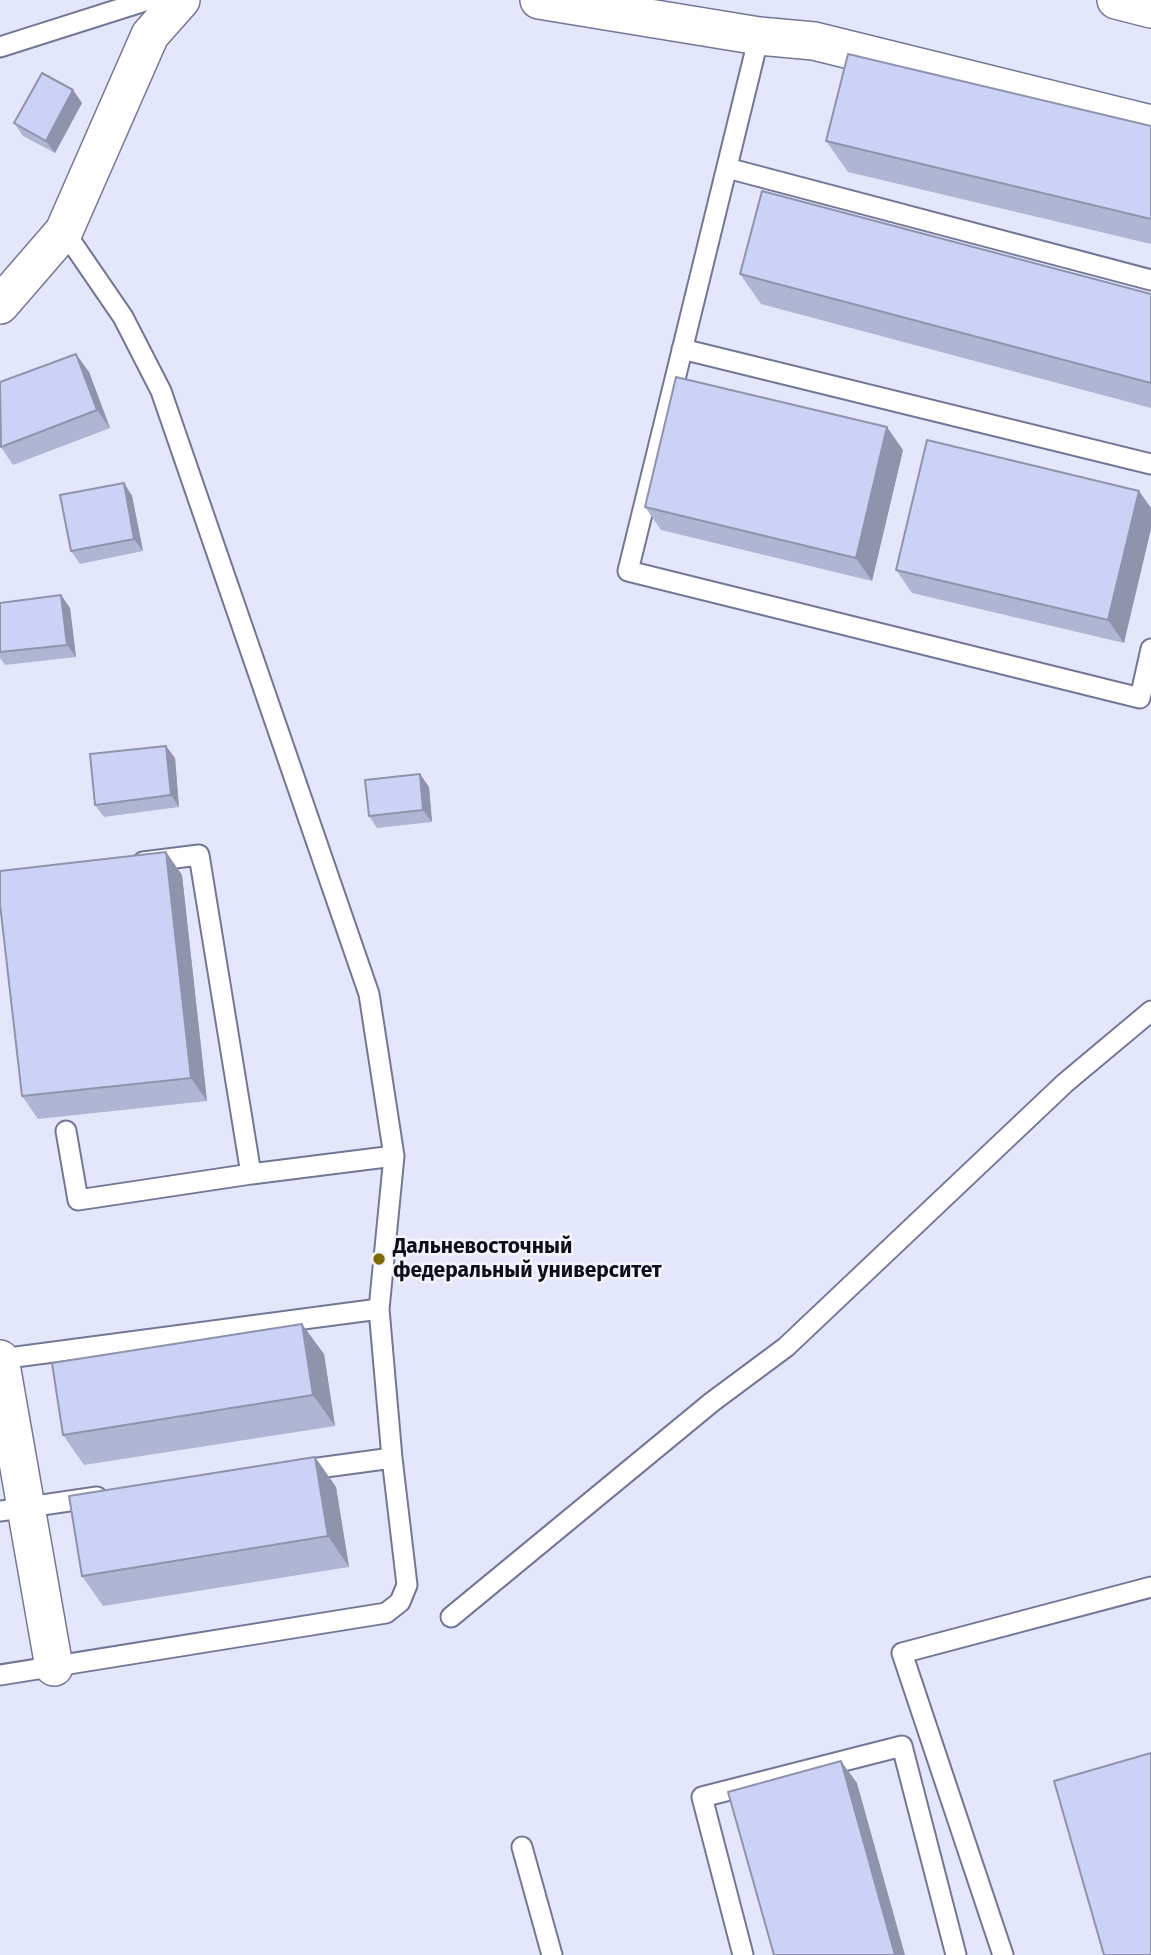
<!DOCTYPE html>
<meta charset="utf-8">
<style>
body{margin:0}
canvas{display:block;background:#e4e7fc}
</style>
<canvas width="1151" height="1955"></canvas>
<script>
const ctx = document.querySelector('canvas').getContext('2d');
ctx.lineJoin = 'round';
function shape(rows) {
  const path = new Path2D();
  for (const r of rows) {
    path.moveTo(r[0], r[1]);
    for (let i = 2; i < r.length; i += 2) path.lineTo(r[i], r[i + 1]);
  }
  return path;
}
function stroke(path, color, width, dash) {
  ctx.strokeStyle = color;
  ctx.lineWidth = width;
  ctx.lineCap = dash ? 'butt' : 'round';
  ctx.setLineDash(dash || []);
  ctx.stroke(path);
}
function paint(path, color) {
  ctx.fillStyle = color;
  ctx.fill(path, 'evenodd');
}
function label(font, color, halo, rows, align = 'center') {
  ctx.font = font + ' "Fira Sans",sans-serif';
  ctx.lineWidth = 5;
  ctx.setLineDash([]);
  ctx.textBaseline = 'middle';
  ctx.strokeStyle = halo;
  ctx.fillStyle = color;
  for (const [text, x, y, turn = 0] of rows) {
    ctx.save();
    ctx.translate(x, y);
    ctx.rotate((+turn || 0) * Math.PI / 180);
    ctx.textAlign = isNaN(turn) ? turn : align;
    if (halo) ctx.strokeText(text, 0, 0);
    ctx.fillText(text, 0, 0);
    ctx.restore();
  }
}
const lane = shape([
 [759,36,628,571,1140,698,1151,649],
 [0,47,148,0],
 [727,168,1151,280],
 [682,349,1151,464],
 [143,862,199,855,251,1174],
 [66,1131,78,1200,251,1174,394,1156],
 [0,1359,379,1309],
 [296,1471,392,1458],
 [0,1511,97,1497],
 [451,1617,712,1402,786,1347,1065,1083,1151,1011],
 [0,1675,386,1613,400,1602,407,1585,392,1458,379,1309,394,1156,369,994,161,391,123,317,64,231],
 [522,1847,552,1955],
 [743,1955,702,1797,902,1746,956,1955],
 [1003,1955,902,1653,1151,1587]
]);
const street = shape([
 [539,0,759,36,814,41,1151,124],
 [1116,0,1151,9],
 [0,305,64,231,150,35,181,0],
 [0,1359,54,1667]
]);
stroke(lane, '#737796', 23);
stroke(street, '#737796', 40);
stroke(lane, '#fff', 19);
stroke(street, '#fff', 37);
paint(shape([
 [73,90,82,103,55,153,23,136,14,123],
 [1151,126,1151,244,848,172,826,141],
 [740,274,1151,294,1151,408,761,304],
 [89,372,110,428,13,465,1,447],
 [903,450,872,581,661,530,645,507],
 [124,483,132,496,143,551,80,564,71,551],
 [1139,491,1124,643,912,593,896,570],
 [61,595,70,608,76,657,5,665,0,658,0,603],
 [175,758,179,807,104,817,95,805],
 [429,787,432,822,377,828,369,816],
 [166,852,182,875,207,1101,38,1119,22,1096],
 [324,1354,335,1426,84,1465,63,1435],
 [315,1457,336,1487,349,1567,103,1606,82,1576]
]), '#afb5d3');
paint(shape([
 [73,90,82,103,55,153,46,141],
 [76,354,89,372,110,428,97,410],
 [887,427,903,450,872,581,856,558],
 [124,483,132,496,143,551,134,539],
 [1139,491,1151,508,1151,529,1124,643,1108,620],
 [61,595,70,608,76,657,67,645],
 [166,746,175,758,179,807,171,795],
 [420,774,429,787,432,822,423,810],
 [166,852,182,875,207,1101,191,1078],
 [302,1324,324,1354,335,1426,313,1395],
 [315,1457,336,1487,349,1567,328,1536],
 [841,1761,857,1783,905,1955,895,1955]
]), '#8f93ac');
const building = shape([
 [848,54,1151,126,1151,219,826,141,848,54],
 [42,73,73,90,46,141,14,123,42,73],
 [762,191,1151,294,1151,383,740,274,762,191],
 [76,354,97,410,1,447,0,382,76,354],
 [676,377,887,427,856,558,645,507,676,377],
 [927,440,1139,491,1108,620,896,570,927,440],
 [124,483,134,539,71,551,60,495,124,483],
 [61,595,67,645,0,652,0,603,61,595],
 [166,746,171,795,95,805,90,754,166,746],
 [420,774,423,810,369,816,365,780,420,774],
 [166,852,191,1078,22,1096,0,904,0,871,166,852],
 [302,1324,313,1395,63,1435,52,1363,302,1324],
 [315,1457,328,1536,82,1576,69,1496,315,1457],
 [1151,1753,1151,1955,1104,1955,1054,1781,1151,1753],
 [841,1761,895,1955,774,1955,728,1792,841,1761]
]);
paint(building, '#ccd2f5');
stroke(building, '#8f93ac', 2);
for (const [x, y, r, color] of [
 [379,1259,7,"#7c6b04"]
]) {
  const dot = new Path2D();
  dot.arc(x, y, r, 0, 2 * Math.PI);
  ctx.fillStyle = color;
  ctx.fill(dot);
  stroke(dot, '#f4f5fc', 2.5);
}
label('bold 21px', '#0d0e19', '#f4f5fc', [
 ["Дальневосточный",393,1247],
 ["федеральный университет",393,1271]
], 'left');
</script>
